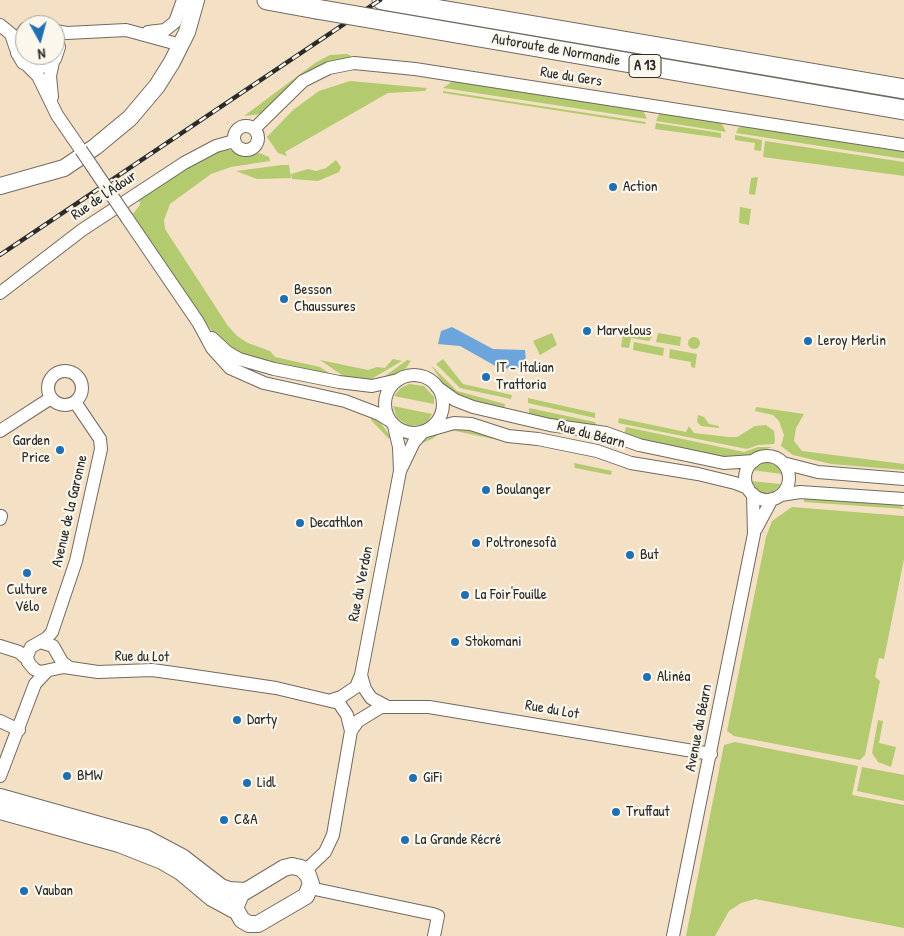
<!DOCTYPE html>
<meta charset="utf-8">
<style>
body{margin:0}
#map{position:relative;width:904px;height:936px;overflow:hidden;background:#f4e0c5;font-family:"Patrick Hand",sans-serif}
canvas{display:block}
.north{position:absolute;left:15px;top:15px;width:50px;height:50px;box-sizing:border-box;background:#fbf7ec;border:1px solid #a8a59f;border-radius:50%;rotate:173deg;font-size:14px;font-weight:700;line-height:20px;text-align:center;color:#2b2b2b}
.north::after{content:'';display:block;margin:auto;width:18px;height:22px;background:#1f6fb2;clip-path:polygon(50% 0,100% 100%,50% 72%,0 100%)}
</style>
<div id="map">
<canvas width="904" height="936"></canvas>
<div class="north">N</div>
</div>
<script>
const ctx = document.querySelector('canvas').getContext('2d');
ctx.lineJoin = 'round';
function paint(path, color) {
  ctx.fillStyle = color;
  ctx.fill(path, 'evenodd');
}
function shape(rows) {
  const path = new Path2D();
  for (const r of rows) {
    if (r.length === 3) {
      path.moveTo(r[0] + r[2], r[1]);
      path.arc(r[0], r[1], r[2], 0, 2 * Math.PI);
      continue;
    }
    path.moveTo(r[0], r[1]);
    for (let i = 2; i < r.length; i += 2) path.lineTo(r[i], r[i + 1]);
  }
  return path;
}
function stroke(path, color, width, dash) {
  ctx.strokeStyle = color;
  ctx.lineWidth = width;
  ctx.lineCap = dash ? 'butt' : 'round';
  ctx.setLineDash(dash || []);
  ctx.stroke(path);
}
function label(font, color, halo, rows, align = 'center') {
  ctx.font = font + ' "Patrick Hand",sans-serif';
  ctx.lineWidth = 4.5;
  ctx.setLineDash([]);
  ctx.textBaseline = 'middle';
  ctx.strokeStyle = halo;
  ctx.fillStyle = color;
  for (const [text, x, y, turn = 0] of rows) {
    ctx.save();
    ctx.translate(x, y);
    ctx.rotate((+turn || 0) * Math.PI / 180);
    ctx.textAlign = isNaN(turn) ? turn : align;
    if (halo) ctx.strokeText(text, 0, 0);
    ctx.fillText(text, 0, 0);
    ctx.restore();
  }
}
paint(shape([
 [347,54,355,58,297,80,261,114,244,116,315,63,330,55],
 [350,81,427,88,425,91,388,93,285,152,287,156,278,153,267,137,293,110,319,91],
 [453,81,643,110,647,119,443,88],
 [443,91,646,122,645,124,443,93],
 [662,113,718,122,722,124,726,132,656,121,659,114],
 [656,123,721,133,721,138,655,129],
 [744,126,904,151,904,159,736,133,738,128],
 [735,135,762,140,761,151,754,150,755,143,735,140],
 [765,141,904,162,904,176,763,157],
 [225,149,247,154,259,153,269,157,270,161,231,167,211,174,170,204,164,220,165,229,228,326,237,336,248,343,270,351,275,357,320,367,338,379,236,354,215,335,196,310,132,215,140,205,139,198,203,156],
 [336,160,341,167,339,172,318,181,292,179,291,174,308,169,316,171,326,168],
 [282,165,289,165,291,178,257,179,236,171],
 [758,177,755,195,749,194,751,178],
 [740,207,751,209,749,225,739,223],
 [624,328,652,332,652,337,649,341,631,338,629,348,621,347],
 [552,333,557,345,540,355,533,341],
 [658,333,681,337,680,346,656,342],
 [694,343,6],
 [634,342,664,348,663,356,633,350],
 [670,349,697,354,695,368,691,367,691,362,669,358],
 [393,359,402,361,373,378,371,383,355,380,342,375,320,360,368,370,377,367,385,368],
 [443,359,463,384,512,395,511,399,460,388,436,364],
 [407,360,411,361,406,368,389,378,381,379],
 [431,365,457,391,505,404,504,412,466,401,444,385],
 [409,384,424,386,434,397,434,404,394,396,401,388],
 [528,398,595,413,595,418,528,403],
 [393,406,432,414,428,421,423,425,409,426,397,418],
 [756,407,804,414,796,428,794,441,802,451,904,464,904,470,831,464,793,455,781,446,784,435,779,421,773,415,755,411],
 [529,408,595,422,598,429,529,416],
 [698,415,704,417,709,424,719,426,719,428,701,426,697,422],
 [372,416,380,422,393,440,388,438,371,420],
 [619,418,686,432,689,426,694,433,729,437,737,437,755,426,766,425,774,431,775,441,774,444,758,445,747,449,618,423],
 [459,426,477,428,499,436,498,440,446,429,432,439,417,445,439,431],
 [626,427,744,452,758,447,772,447,732,461,624,435],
 [767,462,777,466,782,474,752,470,761,463],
 [574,463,612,471,611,475,575,468],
 [750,481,781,484,774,492,763,493,755,489],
 [804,496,899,503,904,509,804,502],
 [792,507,904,516,904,559,884,659,879,658,875,677,880,681,865,755,860,760,734,736,727,731,766,537,772,521],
 [878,720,883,721,879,743,896,747,891,767,878,762,872,753],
 [735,742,858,766,852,795,904,805,904,928,755,899,741,903,729,911,715,936,686,936,724,745],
 [862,767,904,775,904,801,857,791]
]), '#b3ca6f');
paint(shape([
 [452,327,493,349,525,350,526,362,523,367,516,369,499,368,460,346,438,344,441,331]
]), '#6ba5db');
const minor = shape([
 [0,25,11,34,16,49],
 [25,29,17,40,17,53,23,63,34,68,46,66,55,59,59,47,55,35],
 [55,31,67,33,126,30,181,45],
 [148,32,165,30,175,22,183,0],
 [28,66,38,76,57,115,81,150],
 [52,97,50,76,53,62],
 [246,138,12],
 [254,129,303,81,329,68,354,63,415,69,904,145],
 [127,218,198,322,212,348,230,368,264,383,345,401,379,414,389,420],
 [0,293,82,230,184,163,216,146,234,141],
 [212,338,227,352,239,359,274,369,339,382,372,386,398,380],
 [65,388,17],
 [414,404,29],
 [437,387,455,400,473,407,550,425,606,433,639,445,724,463,754,461],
 [75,402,100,439,101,449,76,561,52,632,47,638,31,647,27,656,28,662,34,669,40,672,64,667,98,672,152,670,181,674,276,688,339,703,347,715,351,731,333,835,325,852,305,871],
 [0,431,51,398],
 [426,431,454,423,471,424,508,436,538,439,597,451,631,463,698,474,735,483,748,488],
 [767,478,22],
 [783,463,818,472,904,479],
 [401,469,414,442,423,432],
 [781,495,800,492,904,499],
 [0,519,1,516],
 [756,529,772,499],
 [40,642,53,646,62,662,70,668],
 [0,646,19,652,28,660],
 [361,675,365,689,371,698,386,706],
 [332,700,341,697,356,687,361,675,400,471,399,447,394,426],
 [0,721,19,730],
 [351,731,358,721,381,707,429,707,711,754],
 [0,776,35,684,47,671],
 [310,888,433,914,438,916,434,936],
 [673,936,754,534,753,494]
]);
const major = shape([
 [0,186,64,168,95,147,130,118,157,86,172,62,187,32,196,0],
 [0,797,146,838,182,857,221,887,229,890,246,891],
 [0,811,119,844,162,861,181,872,212,898,236,911],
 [292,866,301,868,308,875,311,884,306,896,258,924,249,924,242,920,235,908,241,894,284,868,292,866]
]);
const highway = shape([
 [267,0,316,9],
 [382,0,904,89],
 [386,21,904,110]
]);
stroke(minor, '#716a61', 14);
stroke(major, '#716a61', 18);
stroke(highway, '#716a61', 21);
stroke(minor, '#fff', 12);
stroke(major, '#fff', 16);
stroke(highway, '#fff', 19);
const rail = shape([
 [0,255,380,0]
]);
stroke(rail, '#2b2b2b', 4.5);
stroke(rail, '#fbf7ec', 2.5, [8]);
const minorBridge = shape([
 [81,150,127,218]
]);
const highwayBridge = shape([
 [316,9,386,21]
]);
stroke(minorBridge, '#716a61', 14, []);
stroke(highwayBridge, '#716a61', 21, []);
stroke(minorBridge, '#fff', 12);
stroke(highwayBridge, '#fff', 19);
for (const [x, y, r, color] of [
 [613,187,5,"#1f6fb2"],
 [284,299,5,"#1f6fb2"],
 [587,331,5,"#1f6fb2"],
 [808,341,5,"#1f6fb2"],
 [486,377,5,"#1f6fb2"],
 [60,450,5,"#1f6fb2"],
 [486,490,5,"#1f6fb2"],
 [300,523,5,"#1f6fb2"],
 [476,543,5,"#1f6fb2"],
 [630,555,5,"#1f6fb2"],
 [27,573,5,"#1f6fb2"],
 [465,595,5,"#1f6fb2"],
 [455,642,5,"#1f6fb2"],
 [647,677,5,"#1f6fb2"],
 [237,720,5,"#1f6fb2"],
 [67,776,5,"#1f6fb2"],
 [413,778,5,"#1f6fb2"],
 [247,783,5,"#1f6fb2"],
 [616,812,5,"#1f6fb2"],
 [224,820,5,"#1f6fb2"],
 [405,840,5,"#1f6fb2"],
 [24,891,5,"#1f6fb2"]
]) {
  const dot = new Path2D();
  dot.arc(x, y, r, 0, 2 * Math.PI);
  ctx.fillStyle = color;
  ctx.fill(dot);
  stroke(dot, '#fbf7ec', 2);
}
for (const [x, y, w] of [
 [645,66,32]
]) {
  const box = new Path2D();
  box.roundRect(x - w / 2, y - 11.5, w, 23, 4);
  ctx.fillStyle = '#fbf7ec';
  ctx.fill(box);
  stroke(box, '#2b2b2b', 1);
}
label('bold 14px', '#2b2b2b', null, [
 ["A 13",645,66]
]);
label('15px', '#2b2b2b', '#fbf7ec', [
 ["Autoroute de Normandie",556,50,10],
 ["Rue du Gers",571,77,9],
 ["Rue de l'Adour",104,196,-34],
 ["Rue du Béarn",591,435,15],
 ["Avenue de la Garonne",70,511,-77],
 ["Rue du Verdon",361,584,-79],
 ["Rue du Lot",142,657,1],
 ["Rue du Lot",552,710,10],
 ["Avenue du Béarn",699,728,-79]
]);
label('15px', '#2b2b2b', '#fbf7ec', [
 ["Action",623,187],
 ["Besson",294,290],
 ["Chaussures",294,307],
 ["Marvelous",597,331],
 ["Leroy Merlin",818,341],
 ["IT - Italian",496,368],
 ["Trattoria",496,385],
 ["Garden",50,441,"right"],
 ["Price",50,458,"right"],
 ["Boulanger",496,490],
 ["Decathlon",310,523],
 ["Poltronesofà",486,543],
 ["But",640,555],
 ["Culture",27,590,"center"],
 ["Vélo",27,607,"center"],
 ["La Foir'Fouille",475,595],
 ["Stokomani",465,642],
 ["Alinéa",657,677],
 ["Darty",247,720],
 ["BMW",77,776],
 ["GiFi",423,778],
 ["Lidl",257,783],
 ["Truffaut",626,812],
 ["C&A",234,820],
 ["La Grande Récré",415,840],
 ["Vauban",34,891]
], 'left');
</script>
